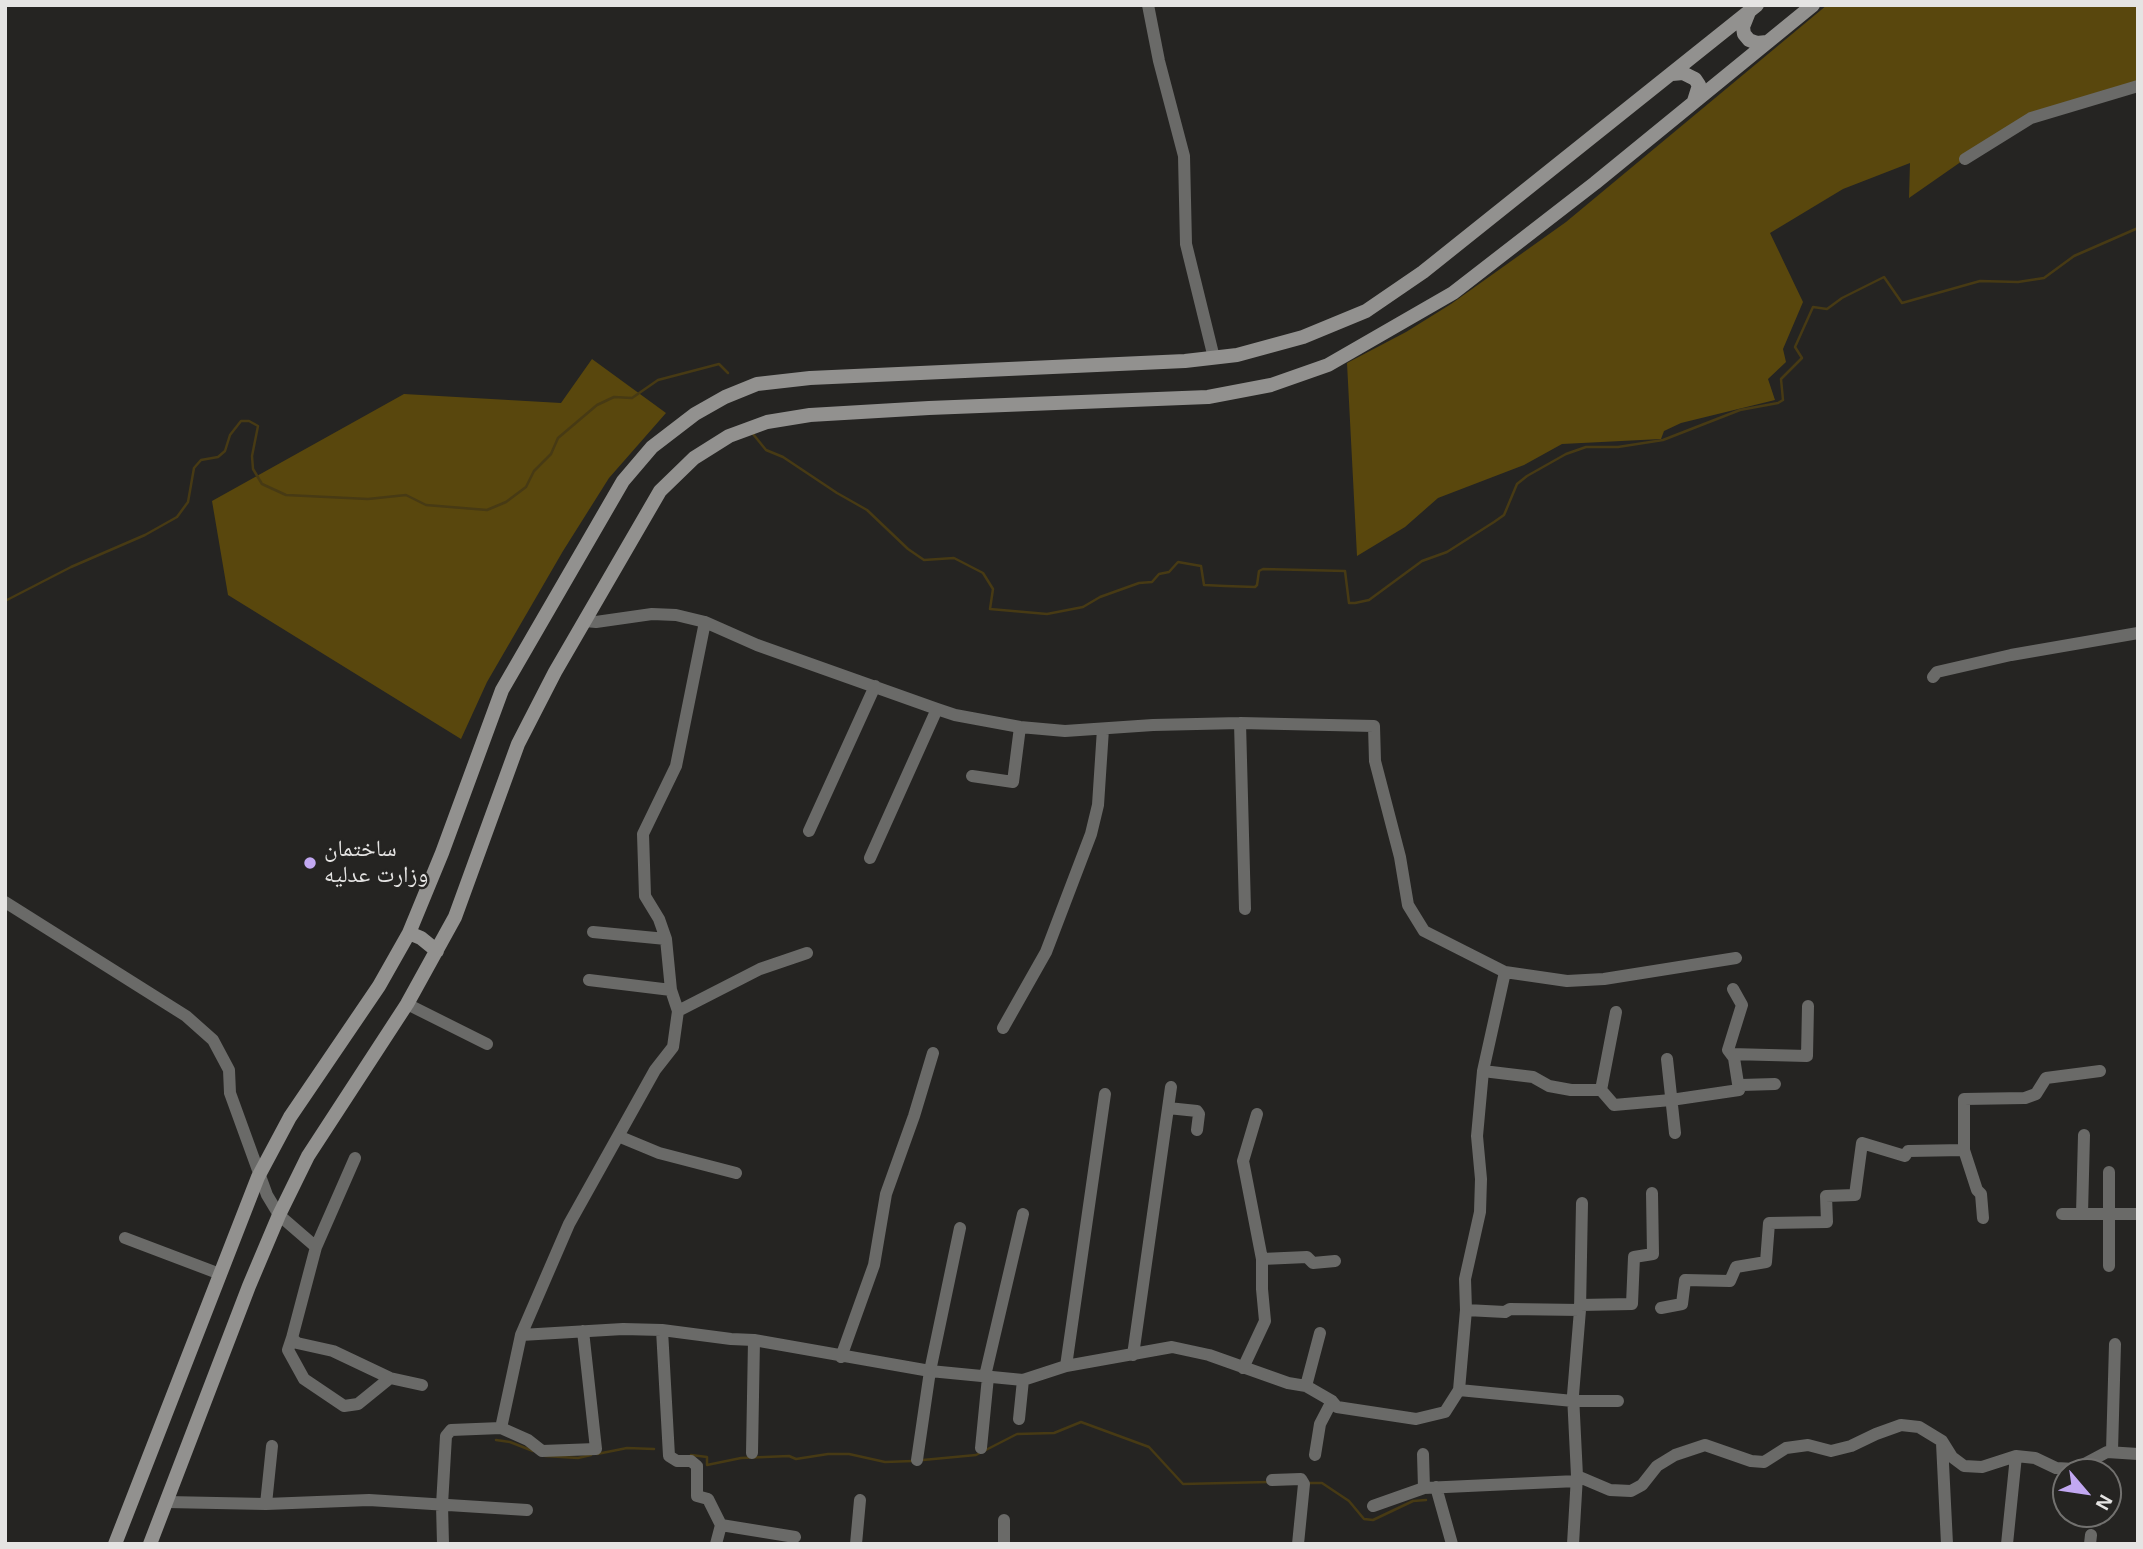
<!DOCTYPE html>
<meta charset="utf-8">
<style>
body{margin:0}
#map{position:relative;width:2143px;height:1549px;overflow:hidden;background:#252422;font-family:Helvetica,sans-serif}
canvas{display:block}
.frame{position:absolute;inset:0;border:7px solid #e5e4e3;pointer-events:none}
.north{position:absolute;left:2052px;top:1458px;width:70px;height:70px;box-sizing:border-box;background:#252422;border:2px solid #72716f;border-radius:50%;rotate:119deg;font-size:19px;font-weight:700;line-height:28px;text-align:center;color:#e5e4e3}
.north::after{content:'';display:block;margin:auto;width:24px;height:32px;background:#c2a8f2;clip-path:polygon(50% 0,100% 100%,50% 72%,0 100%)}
</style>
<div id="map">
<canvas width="2143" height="1549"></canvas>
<div class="frame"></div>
<div class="north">N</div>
</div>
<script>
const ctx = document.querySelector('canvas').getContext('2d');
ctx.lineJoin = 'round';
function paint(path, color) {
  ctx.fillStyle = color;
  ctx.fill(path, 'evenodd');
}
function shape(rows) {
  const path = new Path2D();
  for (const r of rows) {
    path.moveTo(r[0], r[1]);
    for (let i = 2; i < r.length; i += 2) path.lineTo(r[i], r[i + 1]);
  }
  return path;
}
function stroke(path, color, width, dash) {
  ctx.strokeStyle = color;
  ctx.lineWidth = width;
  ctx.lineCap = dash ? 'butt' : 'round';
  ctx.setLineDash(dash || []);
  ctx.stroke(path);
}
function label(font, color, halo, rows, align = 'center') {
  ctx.font = font + ' Helvetica,"Noto Naskh Arabic",sans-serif';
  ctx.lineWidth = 5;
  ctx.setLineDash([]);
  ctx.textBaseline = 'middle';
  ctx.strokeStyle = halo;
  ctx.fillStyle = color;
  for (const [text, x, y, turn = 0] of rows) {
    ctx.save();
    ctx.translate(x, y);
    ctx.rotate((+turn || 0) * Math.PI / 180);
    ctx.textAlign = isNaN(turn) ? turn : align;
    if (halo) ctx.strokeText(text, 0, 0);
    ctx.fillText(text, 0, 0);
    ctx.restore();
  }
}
paint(shape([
 [1827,5,2138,5,2138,86,2031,118,1965,159,1909,198,1910,163,1843,189,1770,233,1803,302,1783,349,1786,362,1768,379,1775,400,1681,423,1664,431,1661,439,1562,444,1524,465,1438,498,1405,527,1357,556,1347,363,1406,332,1451,304,1566,222],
 [592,359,666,413,609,478,563,551,487,682,461,739,228,595,212,501,404,394,561,403]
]), '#59470d');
stroke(shape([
 [753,434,766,450,783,457,837,493,867,510,908,549,924,560,954,558,983,573,993,589,990,609,1047,614,1083,607,1100,597,1139,583,1152,582,1159,574,1169,572,1178,562,1201,566,1204,585,1225,586,1255,587,1257,585,1259,571,1263,569,1345,571,1349,603,1355,603,1369,600,1422,561,1447,552,1494,522,1504,515,1517,484,1527,476,1566,454,1586,447,1618,447,1663,440,1740,410,1778,403,1783,400,1781,379,1802,358,1795,347,1813,307,1827,309,1842,298,1884,277,1902,303,1980,281,2018,282,2044,278,2074,256,2138,228],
 [5,601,71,567,145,535,177,517,188,502,194,468,201,460,218,457,225,451,230,435,241,421,249,421,258,426,252,456,253,469,262,484,286,495,368,499,406,495,426,505,487,510,506,502,526,487,534,471,551,454,558,438,597,405,614,397,632,398,658,380,719,364,728,373],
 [496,1440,510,1442,533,1451],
 [597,1454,627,1448,654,1449],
 [691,1455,707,1457,707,1465,741,1458,789,1456,796,1459,828,1454,849,1454,885,1462,913,1461],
 [545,1456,578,1458,591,1455],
 [923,1460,976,1455,1017,1434,1054,1433,1081,1422,1149,1447,1183,1484,1269,1482],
 [1307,1483,1322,1483,1349,1501,1364,1519,1373,1520,1413,1501,1426,1500]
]), '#473a14', 2.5);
stroke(shape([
 [1148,5,1159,61,1184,156,1186,244,1214,358],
 [1965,159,2031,118,2138,86],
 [585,621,596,622,652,614,676,615,705,622,757,645,937,709,955,715,1020,727,1065,731,1153,725,1240,723,1374,726,1375,761,1400,857,1408,905,1424,931,1505,972,1567,981,1604,979,1736,958],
 [1933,677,1937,672,2011,655,2138,633],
 [1240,723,1245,909],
 [972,776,1013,782,1020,727],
 [809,831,875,686],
 [870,858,937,709],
 [5,902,186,1016,213,1040,229,1070,230,1093,267,1195,279,1215,316,1247,292,1338,297,1343,333,1351,390,1378,422,1385],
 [593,932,666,939],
 [589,980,671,990],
 [1733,989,1742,1005,1728,1050,1734,1058,1739,1090],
 [407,1004,487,1044],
 [678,1011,760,969,807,953],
 [1003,1028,1046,952,1091,834,1098,805,1103,729],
 [1731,1054,1807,1056,1808,1006],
 [1667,1059,1675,1133],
 [1483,1071,1533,1077,1549,1086,1571,1090,1601,1090],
 [1601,1090,1614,1105,1671,1100,1739,1090,1741,1085,1775,1084],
 [1601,1090,1616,1012],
 [1168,1108,1197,1111,1199,1114,1197,1130],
 [618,1136,659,1153,736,1173],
 [2109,1172,2109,1266],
 [2062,1214,2138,1214],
 [2082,1214,2084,1135],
 [1983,1218,1981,1194,1977,1190,1964,1150,1964,1099,2025,1098,2036,1094,2046,1078,2100,1071],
 [125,1238,220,1274],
 [316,1247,355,1158],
 [1262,1259,1307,1257,1313,1263,1335,1261],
 [1580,1305,1632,1304,1634,1257,1653,1254,1652,1193],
 [1661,1308,1682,1304,1685,1280,1730,1281,1736,1267,1766,1262,1769,1223,1827,1222,1826,1196,1855,1195,1862,1143,1905,1156,1908,1151,1964,1150],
 [1466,1310,1505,1312,1510,1309,1580,1310],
 [662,1330,669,1456,677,1461,691,1461,697,1466,697,1496,708,1499,721,1525,716,1544],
 [521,1335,623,1329,662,1330,731,1339,754,1340,930,1371,1023,1380,1066,1366,1172,1347,1209,1355,1288,1383,1306,1386,1332,1401,1337,1407,1416,1419,1445,1412,1459,1390,1466,1310,1465,1279,1480,1212,1481,1179,1477,1136,1483,1071,1505,972],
 [292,1338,288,1350,304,1379,344,1406,358,1404,390,1378],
 [1133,1355,1171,1087],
 [841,1357,874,1265,886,1194,914,1116,933,1053],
 [1066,1366,1105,1094],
 [1243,1368,1265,1321,1262,1289,1262,1259,1243,1161,1257,1114],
 [985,1376,1023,1214],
 [1306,1386,1320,1333],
 [1459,1390,1573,1401,1618,1401],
 [1019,1419,1023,1380],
 [501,1428,521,1335,569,1224,655,1070,673,1047,678,1011,671,990,666,939,659,919,645,896,643,834,676,766,705,622],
 [1942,1443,1947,1544],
 [981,1448,988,1377],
 [2112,1451,2115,1344],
 [752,1453,754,1340],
 [1423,1454,1424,1488],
 [1315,1455,1320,1424,1332,1401],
 [917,1460,930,1371,960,1228],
 [1577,1476,1610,1490,1631,1491,1642,1485,1657,1466,1675,1455,1705,1445,1751,1461,1764,1462,1786,1448,1808,1445,1831,1451,1851,1446,1876,1434,1901,1425,1919,1427,1942,1441,1952,1457,1964,1466,1982,1467,2016,1456,2035,1458,2056,1468,2075,1469,2107,1452,2138,1454],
 [1272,1480,1301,1479,1304,1484,1298,1544],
 [1436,1487,1452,1544],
 [167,1502,266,1504,369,1500,527,1510],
 [266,1504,272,1446],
 [1373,1506,1424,1488,1577,1481],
 [721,1525,795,1537],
 [443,1544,442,1505,446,1436,451,1430,501,1428,528,1440,542,1451,596,1449,583,1331],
 [856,1544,860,1500],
 [1004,1544,1004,1520],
 [1573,1544,1577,1476,1573,1395,1580,1310,1582,1203],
 [2007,1544,2016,1456],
 [2090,1544,2091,1535]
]), '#6a6a68', 12);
stroke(shape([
 [1749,12,1743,27,1744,34,1749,40,1757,43,1767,42],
 [1672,74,1683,73,1695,79,1699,85,1694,101],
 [409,933,421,938,437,951],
 [115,1544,258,1177,290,1117,379,986,409,933,442,853,502,690,623,481,652,447,695,414,725,397,757,384,810,378,1185,361,1237,355,1303,337,1366,311,1423,272,1757,5],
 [150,1544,249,1286,279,1215,308,1156,407,1004,455,917,518,744,555,672,660,491,694,458,729,436,767,422,810,415,929,408,1208,397,1271,385,1328,365,1453,293,1595,183,1813,5]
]), '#92918f', 14);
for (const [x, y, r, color] of [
 [310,863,7,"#c2a8f2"]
]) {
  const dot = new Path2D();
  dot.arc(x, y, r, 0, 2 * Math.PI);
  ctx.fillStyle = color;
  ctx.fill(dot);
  stroke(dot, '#252422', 2.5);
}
label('23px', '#e5e4e3', '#252422', [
 ["ساختمان",324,850],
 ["وزارت عدلیه",324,876]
], 'left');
</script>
